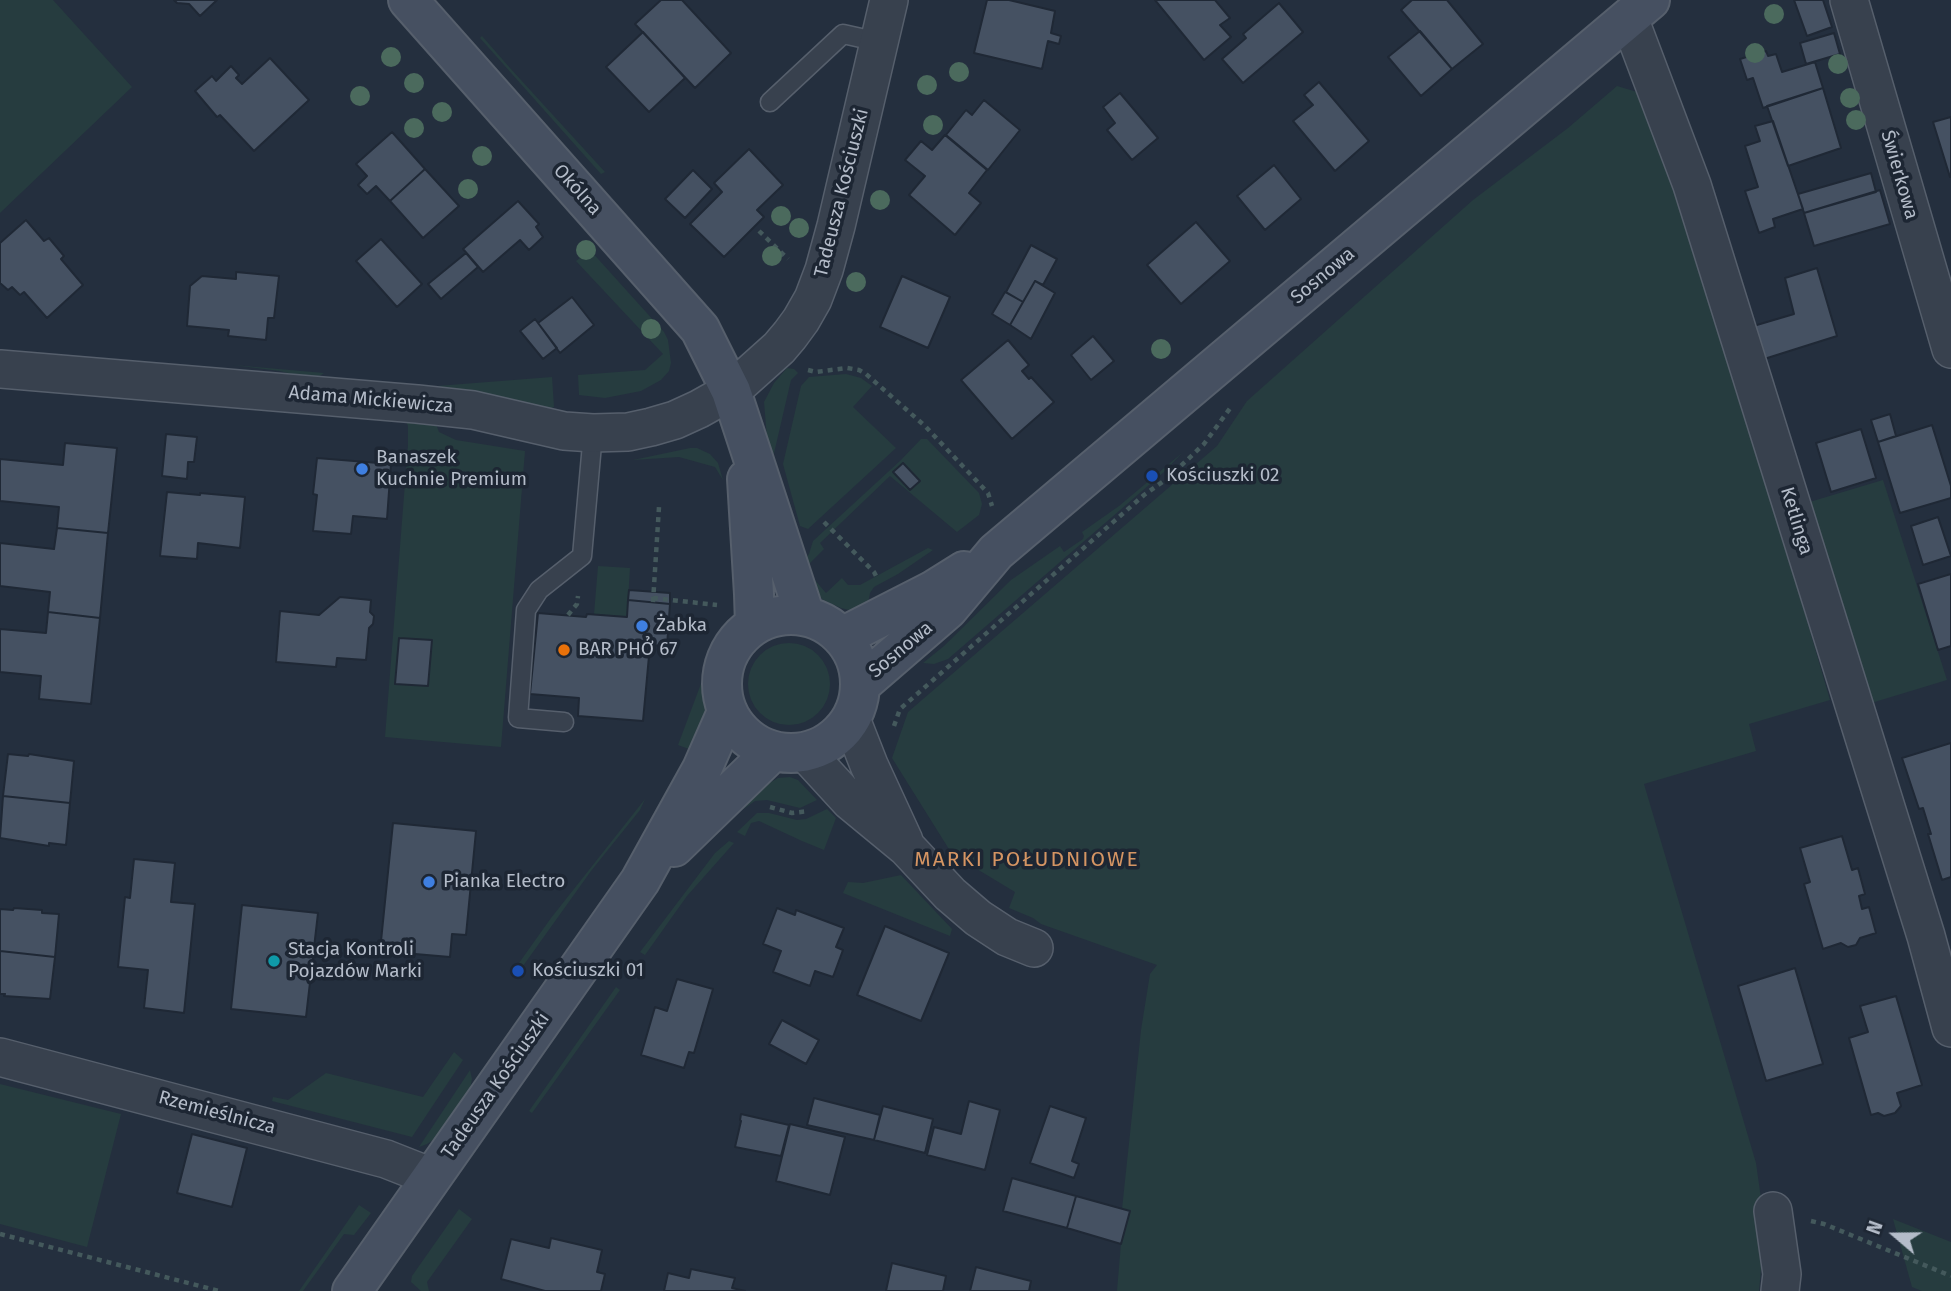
<!DOCTYPE html>
<meta charset="utf-8">
<style>
body{margin:0}
#map{position:relative;width:1951px;height:1291px;overflow:hidden;background:#242f3e;font-family:"Fira Sans",sans-serif}
canvas{display:block}
.north{position:absolute;left:1860px;top:1200px;width:70px;height:70px;-webkit-text-stroke:5px #1d2633;paint-order:stroke;rotate:290deg;font-size:19px;font-weight:700;line-height:28px;text-align:center;color:#b4bcc9}
.north::after{content:'';display:block;margin:auto;width:24px;height:32px;background:#b4bcc9;clip-path:polygon(50% 0,100% 100%,50% 72%,0 100%)}
</style>
<div id="map">
<canvas width="1951" height="1291"></canvas>
<div class="north">N</div>
</div>
<script>
const ctx = document.querySelector('canvas').getContext('2d');
ctx.lineJoin = 'round';
function paint(path, color) {
  ctx.fillStyle = color;
  ctx.fill(path, 'evenodd');
}
function shape(rows) {
  const path = new Path2D();
  for (const r of rows) {
    if (r.length === 3) {
      path.moveTo(r[0] + r[2], r[1]);
      path.arc(r[0], r[1], r[2], 0, 2 * Math.PI);
      continue;
    }
    path.moveTo(r[0], r[1]);
    for (let i = 2; i < r.length; i += 2) path.lineTo(r[i], r[i + 1]);
  }
  return path;
}
function stroke(path, color, width, dash) {
  ctx.strokeStyle = color;
  ctx.lineWidth = width;
  ctx.lineCap = dash ? 'butt' : 'round';
  ctx.setLineDash(dash || []);
  ctx.stroke(path);
}
function label(font, color, halo, rows, align = 'center') {
  ctx.font = font + ' "Fira Sans",sans-serif';
  ctx.lineWidth = 7;
  ctx.setLineDash([]);
  ctx.textBaseline = 'middle';
  ctx.strokeStyle = halo;
  ctx.fillStyle = color;
  for (const [text, x, y, turn = 0] of rows) {
    ctx.save();
    ctx.translate(x, y);
    ctx.rotate((+turn || 0) * Math.PI / 180);
    ctx.textAlign = isNaN(turn) ? turn : align;
    if (halo) ctx.strokeText(text, 0, 0);
    ctx.fillText(text, 0, 0);
    ctx.restore();
  }
}
paint(shape([
 [0,0,53,0,132,87,0,213],
 [482,36,510,68,605,172,601,174,480,38],
 [1617,86,1637,92,1657,133,1697,242,1830,700,1749,724,1756,751,1644,784,1756,1163,1765,1227,1759,1291,1117,1291,1121,1244,1130,1212,1122,1209,1141,1030,1150,974,1157,965,1041,924,1033,918,1009,908,1015,892,952,854,892,758,908,712,1217,446,1247,401,1473,200,1568,128],
 [590,250,664,332,668,340,671,363,669,371,661,380,641,391,605,398,579,395,578,375,645,370,663,354,576,261],
 [233,365,324,373,317,378,424,387,552,377,554,407,544,411,462,389,427,391,317,381,280,371],
 [787,368,794,369,798,373,791,380,772,462,767,438,764,402,774,383],
 [846,374,861,378,872,386,853,407,896,448,808,529,800,526,783,464,801,386,809,377],
 [405,419,436,424,439,432,456,440,525,451,501,747,385,737,408,445,408,426],
 [921,439,927,439,979,493,982,504,979,515,957,532,890,476,820,543,824,549,810,563,808,566,808,572,826,593,842,578,848,585,860,585,928,548,933,550,898,574,874,587,870,593,867,608,857,612,841,608,823,600,811,587,802,562,809,554,813,541,901,460],
 [690,448,697,448,710,454,718,463,723,480,715,467,679,457,633,460],
 [1182,453,1164,472,948,659,934,664,923,663,944,646,1011,580,1060,546,1064,552,1083,539,1084,536,1082,532,1119,506],
 [1883,480,1947,680,1868,704,1803,504],
 [598,566,630,568,627,617,594,614],
 [789,684,41],
 [708,665,706,683,710,714,697,752,678,745],
 [790,777,798,780,817,800,800,808,767,800,755,801,742,810,766,785,778,778],
 [645,799,640,810,591,871,523,966,519,963,551,918],
 [827,809,836,818,824,850,802,841,759,821,751,823,745,836,737,832,757,813,769,813,797,820,806,819],
 [729,841,734,843,687,896,645,955,640,952,715,853],
 [901,875,952,929,950,936,843,893,848,882,863,883],
 [616,987,620,990,532,1113,529,1111],
 [454,1052,463,1060,412,1137,272,1101,273,1097,288,1100,326,1073,423,1097],
 [470,1070,472,1079,470,1090,436,1138,427,1144,419,1147],
 [0,1084,121,1114,87,1247,0,1224],
 [359,1205,371,1213,354,1235,344,1234,303,1291,299,1291],
 [459,1209,472,1219,427,1282,429,1291,421,1291,411,1282,412,1276],
 [1893,1219,1951,1242,1951,1291,1922,1291,1912,1287]
]), '#263c3f');
const building = shape([
 [174,0,217,0,200,16,189,4,177,3,174,0],
 [661,0,682,0,731,53,695,88,635,24,661,0],
 [987,0,1009,0,1055,11,1051,33,1061,36,1059,44,1048,41,1042,69,974,53,987,0],
 [1155,0,1215,0,1230,18,1220,25,1231,37,1204,60,1155,0],
 [1412,0,1447,0,1483,44,1452,69,1401,10,1412,0],
 [1794,0,1823,0,1832,27,1807,36,1794,0],
 [1279,3,1303,32,1243,83,1222,59,1246,38,1243,34,1279,3],
 [1420,31,1452,69,1421,96,1388,57,1420,31],
 [643,32,685,78,649,112,606,67,643,32],
 [1834,33,1840,54,1806,64,1800,43,1834,33],
 [1766,51,1768,56,1776,54,1782,72,1815,62,1823,88,1763,108,1753,78,1747,80,1740,59,1766,51],
 [270,58,309,100,254,151,220,115,217,117,195,91,212,76,216,81,231,66,239,75,236,78,242,84,270,58],
 [1319,82,1369,141,1335,171,1293,121,1313,105,1304,95,1319,82],
 [1823,88,1841,148,1788,166,1767,106,1823,88],
 [1120,93,1158,138,1132,160,1107,130,1115,123,1103,107,1120,93],
 [984,100,1020,130,988,170,946,135,966,110,972,115,984,100],
 [1951,117,1951,176,1950,177,1933,122,1951,117],
 [1773,121,1803,209,1773,219,1775,227,1759,233,1745,191,1758,187,1745,146,1760,141,1755,126,1773,121],
 [392,132,425,169,390,201,376,186,367,194,358,185,367,176,356,164,392,132],
 [945,135,987,170,969,193,981,203,955,235,909,195,925,176,905,160,921,141,932,150,945,135],
 [749,149,783,185,757,210,764,217,724,257,690,224,722,192,714,183,749,149],
 [1274,165,1301,199,1265,230,1237,196,1274,165],
 [425,169,459,206,423,238,390,201,425,169],
 [693,170,712,189,685,218,665,199,693,170],
 [1871,173,1876,192,1804,213,1798,194,1871,173],
 [1880,190,1890,224,1814,246,1804,213,1880,190],
 [518,201,539,224,536,227,543,237,529,250,520,240,483,272,463,249,518,201],
 [26,220,44,241,49,238,64,256,61,259,83,285,47,318,24,292,20,295,12,287,8,290,0,283,0,243,26,220],
 [1196,222,1230,261,1181,304,1147,265,1196,222],
 [381,239,422,284,397,307,356,261,381,239],
 [1031,245,1057,259,1043,285,1035,281,1023,302,1006,292,1031,245],
 [466,253,478,267,441,299,428,284,466,253],
 [1817,268,1837,336,1761,360,1750,327,1794,314,1785,278,1817,268],
 [236,272,279,276,274,318,268,318,266,340,228,336,229,330,187,326,190,286,202,276,236,279,236,272],
 [902,276,950,297,928,348,880,327,902,276],
 [1035,281,1055,293,1031,339,1010,325,1035,281],
 [1005,292,1023,302,1010,325,992,314,1005,292],
 [572,297,594,325,560,353,538,323,572,297],
 [535,319,557,348,543,359,520,331,535,319],
 [1093,336,1114,361,1091,380,1071,355,1093,336],
 [1008,340,1029,365,1022,371,1029,379,1031,377,1054,402,1012,439,961,380,1008,340],
 [1890,414,1896,436,1878,442,1871,420,1890,414],
 [1932,425,1951,486,1951,498,1900,513,1878,442,1932,425],
 [1861,429,1876,478,1831,492,1816,443,1861,429],
 [166,434,197,437,194,462,188,462,187,479,162,476,166,434],
 [65,443,117,448,108,533,57,528,59,507,0,501,0,459,63,465,65,443],
 [317,458,391,464,387,519,353,516,351,534,313,531,317,495,313,494,317,458],
 [903,463,920,481,910,490,893,472,903,463],
 [167,492,200,495,200,493,245,497,240,548,198,543,197,559,160,556,167,492],
 [1938,517,1951,556,1923,565,1911,526,1938,517],
 [57,528,108,533,100,618,48,612,50,592,0,586,0,543,54,549,57,528],
 [1951,574,1951,646,1938,650,1918,584,1951,574],
 [629,590,670,593,670,604,628,600,629,590],
 [340,597,371,600,370,612,374,616,373,624,369,628,366,660,337,658,336,667,276,662,280,611,319,615,340,597],
 [628,600,670,604,667,646,650,645,643,721,578,716,579,698,530,694,538,613,586,617,587,614,627,617,628,600],
 [48,612,100,618,91,704,39,699,41,676,0,672,0,629,46,633,48,612],
 [399,638,432,640,428,686,395,684,399,638],
 [1951,743,1951,877,1942,880,1928,834,1931,834,1923,808,1919,809,1902,758,1951,743],
 [8,754,28,756,29,754,74,761,70,803,3,796,8,754],
 [3,796,70,803,66,845,49,843,49,846,0,838,3,796],
 [393,823,476,831,466,935,452,934,450,957,380,951,393,823],
 [1842,836,1852,870,1858,868,1865,894,1859,896,1862,909,1869,907,1876,933,1860,938,1856,945,1848,947,1841,943,1823,949,1804,884,1810,882,1800,848,1842,836],
 [134,859,175,863,171,902,195,904,184,1013,144,1008,148,970,118,967,125,897,130,898,134,859],
 [242,905,318,913,306,1017,231,1009,242,905],
 [14,908,42,910,42,913,59,914,55,957,0,951,0,909,13,910,14,908],
 [777,908,795,915,796,910,844,928,836,947,843,950,833,977,815,971,810,986,773,972,781,951,763,944,777,908],
 [885,926,949,953,921,1021,857,995,885,926],
 [0,951,55,957,50,999,4,996,5,994,0,994,0,951],
 [1795,968,1823,1064,1766,1081,1738,986,1795,968],
 [677,979,713,989,694,1053,689,1052,684,1068,641,1055,655,1007,667,1011,677,979],
 [1896,996,1922,1085,1897,1093,1901,1106,1895,1113,1884,1116,1878,1113,1871,1115,1849,1038,1868,1032,1860,1006,1896,996],
 [782,1020,819,1040,806,1064,769,1044,782,1020],
 [814,1098,880,1115,874,1140,807,1125,814,1098],
 [969,1101,1000,1110,985,1170,927,1155,934,1127,961,1134,969,1101],
 [883,1106,933,1119,925,1153,874,1140,883,1106],
 [1050,1106,1086,1118,1072,1161,1079,1164,1074,1178,1030,1163,1050,1106],
 [741,1114,789,1125,781,1156,735,1147,741,1121,740,1120,741,1114],
 [790,1124,845,1137,830,1195,776,1181,790,1124],
 [192,1134,247,1148,232,1207,177,1193,192,1134],
 [1012,1178,1076,1196,1067,1228,1003,1211,1012,1178],
 [1076,1196,1130,1211,1121,1244,1067,1228,1076,1196],
 [551,1238,602,1250,597,1272,605,1274,601,1291,545,1291,501,1279,511,1239,549,1248,551,1238],
 [892,1263,946,1276,943,1291,886,1291,892,1263],
 [976,1267,1031,1281,1029,1291,970,1291,976,1267],
 [691,1269,735,1278,732,1288,745,1291,664,1291,668,1273,689,1278,691,1269]
]);
paint(building, '#455162');
stroke(building, '#1f2835', 2);
const lane = shape([
 [770,102,843,34,879,42],
 [564,722,518,718,526,610,539,590,582,556,593,433]
]);
const street = shape([
 [1849,0,1951,349],
 [1629,18,1692,185,1926,936,1951,1028],
 [0,369,417,404,473,410,564,431,593,433,628,432,651,427,675,420,699,409,731,391,779,348,790,335,801,320,813,299,824,270,836,226,889,0],
 [851,719,869,765,904,841],
 [805,752,850,801,907,848,950,894,978,918,1007,937,1034,948],
 [0,1057,386,1159,419,1172,430,1179],
 [1773,1211,1782,1274,1780,1291]
]);
const secondary = shape([
 [408,0,700,329,731,391,805,616],
 [747,479,754,594,755,625],
 [791,684,69],
 [842,637,932,591,964,571],
 [860,685,948,609,996,552,1650,0],
 [674,847,773,751],
 [352,1291,640,881,702,769,727,712]
]);
stroke(lane, '#565f6c', 21);
stroke(street, '#565f6c', 40);
stroke(secondary, '#565f6c', 42);
stroke(shape([
 [759,231,788,259],
 [808,370,816,372,847,368,859,370,866,374,925,426,988,493,992,506],
 [824,522,874,572,877,578],
 [653,598,717,605],
 [653,602,659,507],
 [568,615,577,604,578,596],
 [894,726,900,709,908,702,1144,495,1168,478,1204,444,1231,407],
 [770,807,792,813,809,811],
 [1811,1221,1824,1224,1951,1276],
 [0,1234,219,1291]
]), '#44595c', 4.5, [5, 5]);
stroke(lane, '#38414e', 18);
stroke(street, '#38414e', 37);
stroke(secondary, '#465061', 38);
ctx.fillStyle = '#4b6a5d';
for (const [x, y] of [
 [1774,14],
 [1755,53],
 [391,57],
 [1838,64],
 [959,72],
 [414,83],
 [927,85],
 [360,96],
 [1850,98],
 [442,112],
 [1856,120],
 [933,125],
 [414,128],
 [482,156],
 [468,189],
 [880,200],
 [781,216],
 [799,228],
 [586,250],
 [772,256],
 [856,282],
 [651,329],
 [1161,349]
]) {
  ctx.beginPath();
  ctx.arc(x, y, 10, 0, 2 * Math.PI);
  ctx.fill();
}
for (const [x, y, r, color] of [
 [362,469,7,"#3f7fe0"],
 [1152,476,7,"#1a4fb4"],
 [642,626,7,"#3f7fe0"],
 [564,650,7,"#e8710a"],
 [429,882,7,"#3f7fe0"],
 [274,961,7,"#0f9aa8"],
 [518,971,7,"#1a4fb4"]
]) {
  const dot = new Path2D();
  dot.arc(x, y, r, 0, 2 * Math.PI);
  ctx.fillStyle = color;
  ctx.fill(dot);
  stroke(dot, '#1d2633', 2.5);
}
label('19px', '#b4bcc9', '#1d2633', [
 ["Świerkowa",1899,175,74],
 ["Okólna",577,190,48],
 ["Tadeusza Kościuszki",842,193,-76],
 ["Sosnowa",1323,276,-40],
 ["Adama Mickiewicza",371,400,5],
 ["Ketlinga",1796,521,73],
 ["Sosnowa",901,650,-40],
 ["Tadeusza Kościuszki",496,1086,-55],
 ["Rzemieślnicza",217,1113,15]
]);
label('19px', '#b4bcc9', '#1d2633', [
 ["Banaszek",376,458],
 ["Kuchnie Premium",376,480],
 ["Kościuszki 02",1166,476],
 ["Żabka",656,626],
 ["BAR PHỞ 67",578,650],
 ["Pianka Electro",443,882],
 ["Stacja Kontroli",288,950],
 ["Pojazdów Marki",288,972],
 ["Kościuszki 01",532,971]
], 'left');
ctx.letterSpacing = '2px';
label('21px', '#d59563', '#1d2633', [
 ["MARKI POŁUDNIOWE",1027,860]
]);
ctx.letterSpacing = '0px';
</script>
